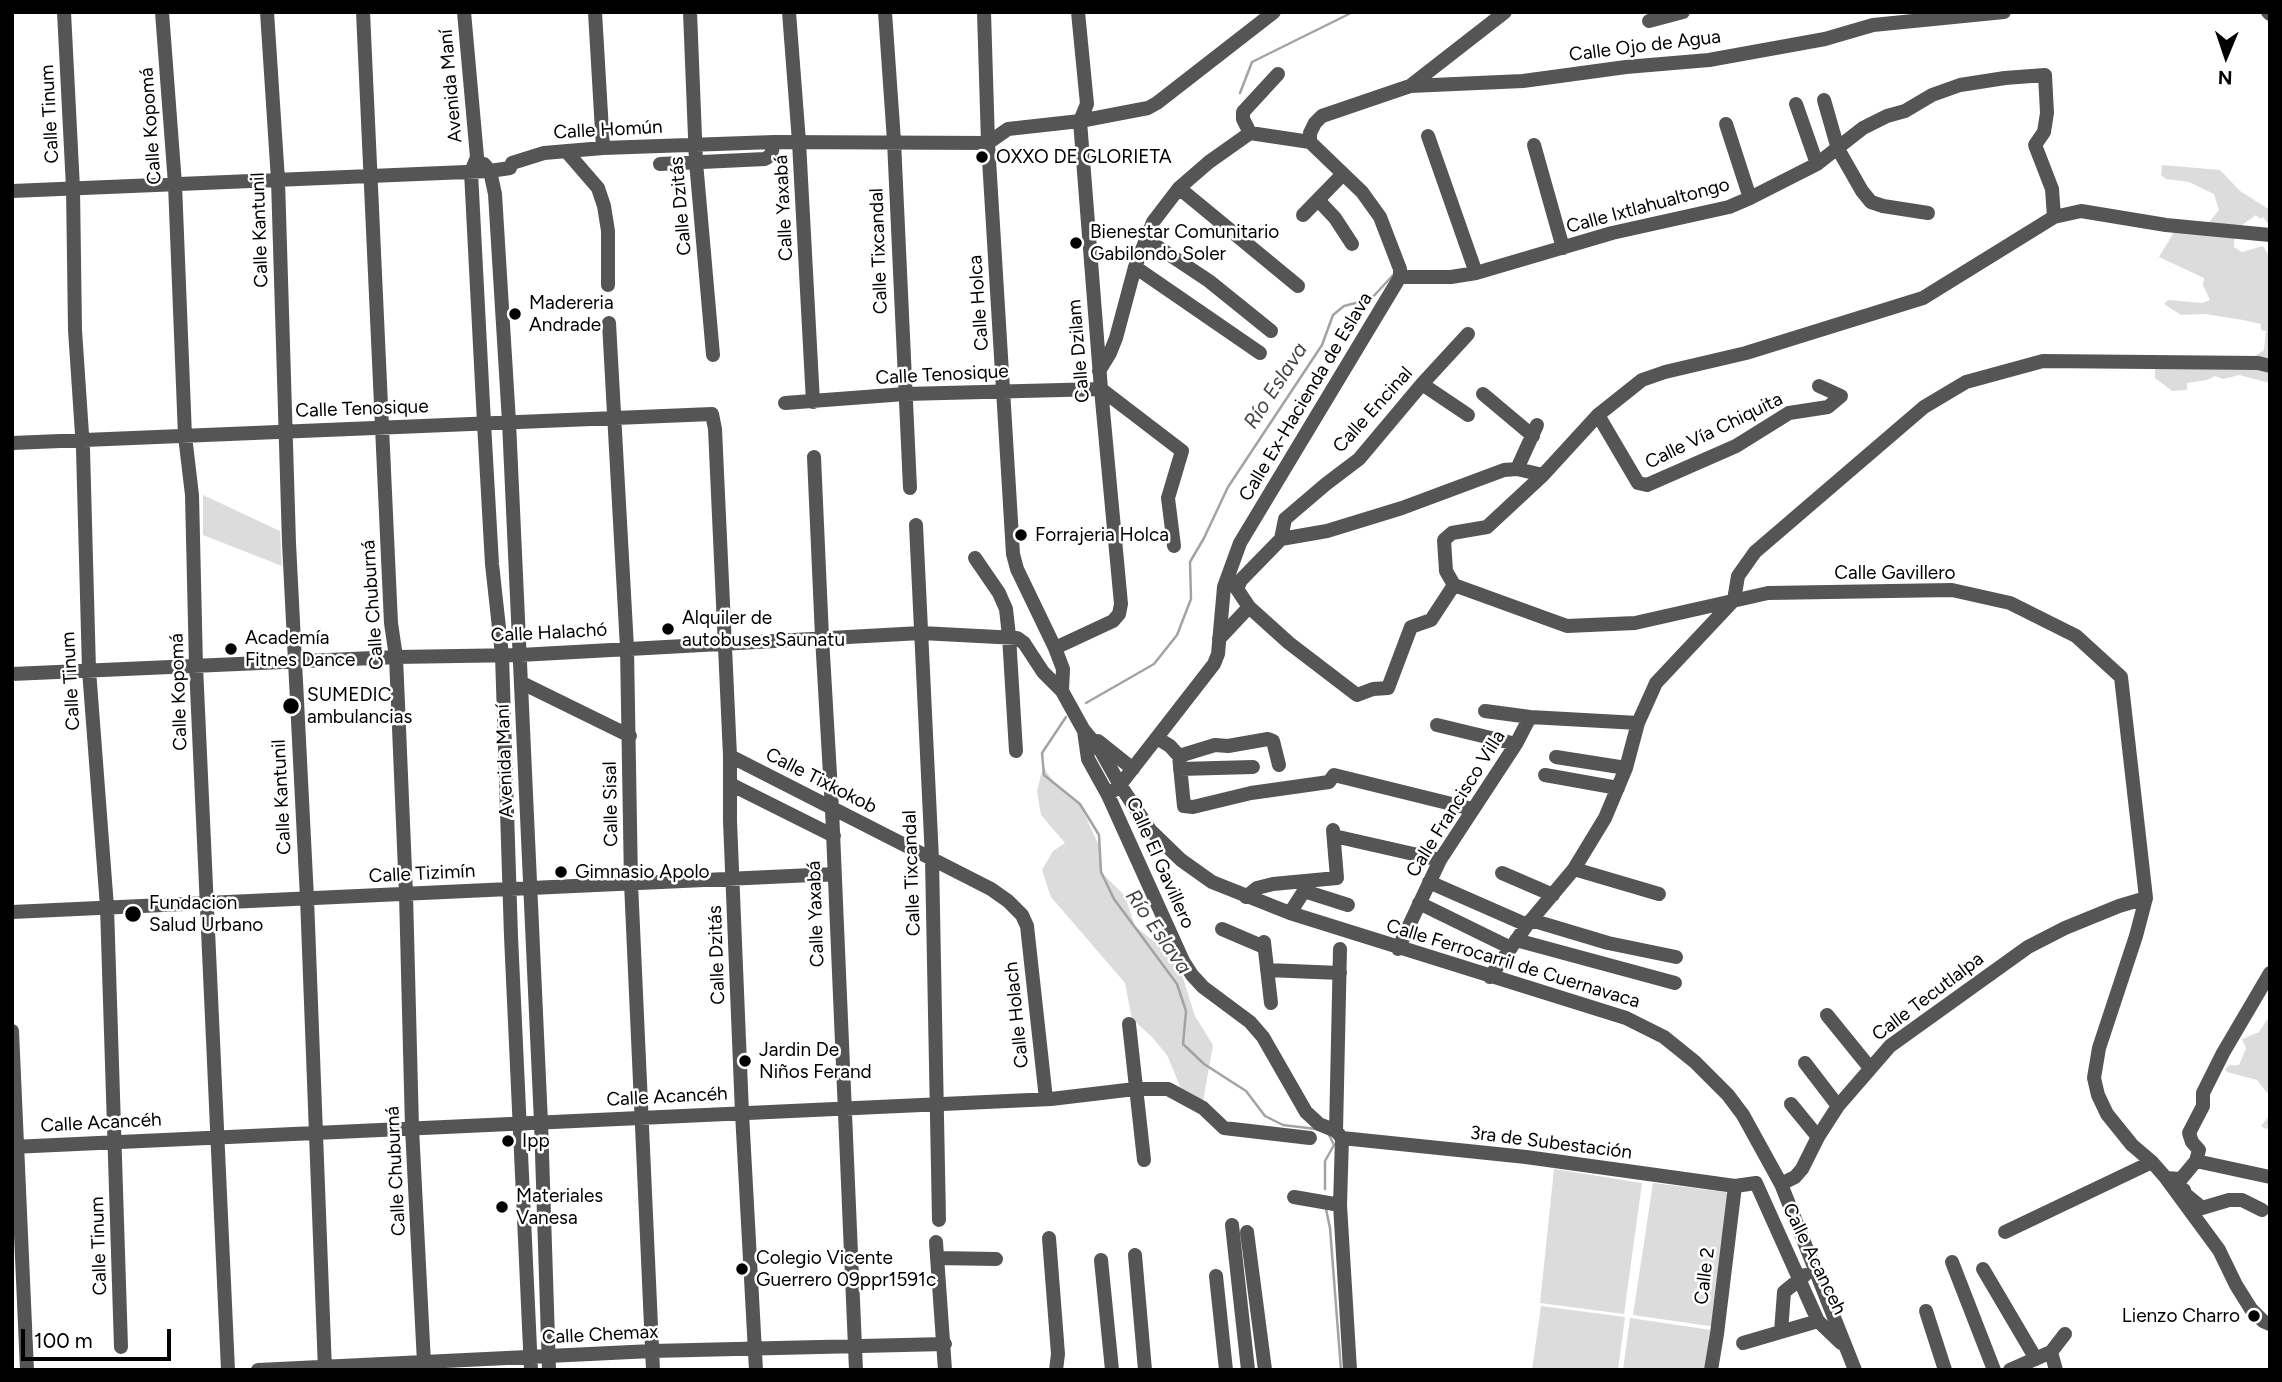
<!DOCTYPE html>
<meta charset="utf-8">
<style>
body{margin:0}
#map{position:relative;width:2282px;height:1382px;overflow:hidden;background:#fff;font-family:Figtree,sans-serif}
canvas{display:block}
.frame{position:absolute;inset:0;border:14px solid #000;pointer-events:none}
.north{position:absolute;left:2191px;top:21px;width:70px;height:70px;-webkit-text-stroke:5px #fff;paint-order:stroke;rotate:182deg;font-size:19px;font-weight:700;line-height:28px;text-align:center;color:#000}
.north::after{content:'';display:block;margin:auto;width:24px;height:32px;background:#000;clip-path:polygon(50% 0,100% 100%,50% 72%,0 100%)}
.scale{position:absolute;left:21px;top:1329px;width:150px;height:32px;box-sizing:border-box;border:4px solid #000;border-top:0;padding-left:9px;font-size:21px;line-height:24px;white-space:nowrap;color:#000;-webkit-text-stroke:5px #fff;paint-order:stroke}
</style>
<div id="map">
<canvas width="2282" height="1382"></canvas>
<div class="frame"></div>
<div class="north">N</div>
<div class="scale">100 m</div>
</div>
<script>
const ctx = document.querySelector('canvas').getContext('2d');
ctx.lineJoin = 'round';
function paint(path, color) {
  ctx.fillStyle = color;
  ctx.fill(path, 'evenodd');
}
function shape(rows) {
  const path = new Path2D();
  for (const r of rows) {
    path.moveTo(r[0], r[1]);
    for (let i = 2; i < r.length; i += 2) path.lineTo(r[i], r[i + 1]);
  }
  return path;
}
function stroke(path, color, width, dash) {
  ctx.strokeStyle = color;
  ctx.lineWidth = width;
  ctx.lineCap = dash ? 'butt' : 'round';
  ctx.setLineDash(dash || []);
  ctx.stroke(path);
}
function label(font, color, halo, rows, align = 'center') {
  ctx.font = font + ' Figtree,sans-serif';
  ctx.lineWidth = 5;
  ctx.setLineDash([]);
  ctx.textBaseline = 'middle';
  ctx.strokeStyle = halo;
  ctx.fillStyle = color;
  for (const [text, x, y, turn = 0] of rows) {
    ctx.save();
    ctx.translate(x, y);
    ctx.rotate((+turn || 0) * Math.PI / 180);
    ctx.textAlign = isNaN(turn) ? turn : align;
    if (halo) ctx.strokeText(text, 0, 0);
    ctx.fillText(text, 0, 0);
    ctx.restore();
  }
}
paint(shape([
 [2162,165,2220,170,2240,191,2270,210,2269,225,2263,217,2260,219,2256,215,2235,230,2234,247,2242,252,2263,246,2270,257,2270,383,2239,375,2223,379,2215,376,2207,380,2187,383,2187,390,2172,391,2155,378,2155,370,2160,364,2231,370,2237,368,2264,350,2266,331,2261,330,2261,324,2243,320,2205,314,2181,315,2164,304,2168,300,2202,303,2210,300,2203,285,2204,278,2159,257,2177,227,2206,226,2219,210,2214,194,2189,182,2166,179,2161,175],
 [203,495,280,531,282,566,203,535],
 [1043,767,1056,785,1080,804,1100,848,1101,872,1125,896,1135,926,1174,958,1183,978,1195,1016,1213,1045,1203,1102,1181,1094,1179,1084,1167,1055,1152,1037,1132,1019,1125,983,1051,897,1042,870,1053,851,1065,843,1041,815,1037,791],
 [2270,1015,2270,1128,2266,1129,2261,1126,2269,1116,2269,1095,2257,1080,2227,1072,2225,1069,2230,1065,2239,1065,2246,1048,2242,1039,2259,1032],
 [1554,1169,1642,1183,1624,1314,1540,1303],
 [1653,1183,1733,1193,1716,1327,1633,1315],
 [1541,1306,1625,1317,1618,1370,1532,1370],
 [1630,1318,1711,1330,1705,1370,1623,1370]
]), '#dcdcdc');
stroke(shape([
 [1240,93,1252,62,1353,12],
 [1086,703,1154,664,1177,635,1191,599,1190,562,1204,538,1228,487,1322,345,1333,315,1344,306,1371,299,1394,274],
 [1066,717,1042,753,1044,775,1080,804,1099,835,1101,872,1114,899,1177,984,1186,1011,1183,1044,1204,1064,1246,1091,1265,1116,1283,1125,1316,1129],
 [1325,1189,1325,1161,1334,1145,1328,1133],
 [1326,1209,1330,1228,1341,1370]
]), '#a3a3a3', 2.5);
stroke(shape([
 [64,12,73,188,75,330,83,449,89,670,107,907,121,1347],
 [162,12,175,184,185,436,192,495,196,666,228,1370],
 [267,12,278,180,289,543,307,898,325,1370],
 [363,12,391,623,396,657,406,894,412,1128,424,1363],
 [464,12,477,157,471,172,484,423,492,564,502,655,511,936,531,1370],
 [595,12,603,148],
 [690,12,696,162,713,355],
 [789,12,799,142,813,402],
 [885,12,894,141,910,488],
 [984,12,988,143,1013,554,1017,569,1055,648,1063,669,1062,691],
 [2268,12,2270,14],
 [1649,21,1683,12],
 [1410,86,1505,12],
 [1824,100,1838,149,1862,191,1871,202,1883,206,1928,213],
 [1796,104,1817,164],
 [1726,124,1750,198],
 [1250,133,1243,119,1243,112,1278,74],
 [1428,136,1476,273],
 [1310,142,1310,133,1315,123,1322,116,1410,86,1523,81,1626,67,1709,60,1825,39,1873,25,2004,12],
 [1534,145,1563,248],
 [566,151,598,188,604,206,608,231,608,285],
 [484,164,490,171,495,194,509,422,541,1122,549,1370],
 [660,164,765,159,771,155,774,142],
 [1179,188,1298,286],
 [12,191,490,171,510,168,512,163,544,153,603,148,774,142,988,143,1008,129,1080,121,1148,108,1157,103,1274,12],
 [1319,201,1335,218,1352,244],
 [1303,215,1343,174],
 [1146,239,1209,281,1271,331],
 [1135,267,1260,353],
 [1400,277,1451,277,1476,273,1612,233,1729,207,1750,198,1817,164,1863,128,1887,116,1905,111,1932,95,1960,85,2005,78,2045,75,2047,113,2044,132,2035,145,2052,189,2054,217],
 [609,323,627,648,631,883,653,1370],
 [1099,371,1110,353,1116,338,1135,267,1153,222,1179,188,1209,162,1250,133],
 [1422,384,1468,415],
 [1819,386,1841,396,1828,407,1789,413,1736,446,1647,485,1638,483,1598,415,1543,475,1487,527,1452,533,1444,540,1446,571,1454,585,1567,626,1635,623,1768,593,1952,590,2010,603,2076,636,2121,677,2146,898,2136,936,2099,1048,2094,1078,2098,1095,2107,1114,2132,1145,2152,1162,2166,1178,2181,1179],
 [1483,394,1533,436],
 [785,403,905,394,1101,389,1182,451,1168,498,1174,546],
 [1598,415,1642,380,1665,372,1746,353,1923,298,2054,217,2081,211,2166,225,2270,235],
 [12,443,712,414,715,429,730,756,730,821,742,1113,756,1370],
 [814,457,822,637,832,809,856,1370],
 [1517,469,1537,425],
 [916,525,932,859,939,1220],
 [1281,539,1285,519,1326,484,1359,459,1422,384,1468,334],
 [975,558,999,593,1006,609,1009,636,1016,751],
 [1454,585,1431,620,1411,627,1388,688,1373,689,1357,695,1289,643,1249,607,1237,589,1241,580,1281,539,1327,531,1402,508,1504,470,1517,469,1543,475],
 [1219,639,1249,607],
 [1055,648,1113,621,1119,614,1121,604,1101,389,1080,121,1087,104,1078,12],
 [12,674,396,657,520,655,921,633,1017,638,1024,643,1043,672,1062,691,1083,729,1101,751,1120,785,1150,830,1181,860,1212,882,1290,913,1626,1018,1664,1037,1695,1062,1728,1095,1743,1115,1781,1184,1855,1370],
 [522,683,630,736],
 [1485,711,1530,717,1638,723],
 [1437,725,1516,744],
 [1084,731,1088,759,1108,795,1183,961,1192,975,1203,987,1250,1022,1263,1037,1306,1112,1319,1124,1336,1131,1342,1138,1340,1205,1350,1370],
 [1157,738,1170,746,1179,756,1184,806,1193,807,1251,793,1329,782,1334,775,1472,809],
 [1098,741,1133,769],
 [730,756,991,889,1008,901,1022,915,1027,926,1046,1099],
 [1179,756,1215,745,1228,746,1268,739,1273,741,1279,765],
 [1556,757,1626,768],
 [1180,769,1253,767],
 [1545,775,1618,788],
 [730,784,834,836],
 [1108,795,1120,785,1214,664,1218,654,1224,587,1240,543,1400,277,1400,269,1380,217,1362,192,1310,142,1250,133],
 [1334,836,1440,860],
 [1574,869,1659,894],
 [1502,873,1553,895],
 [1429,882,1527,925],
 [1246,897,1257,888,1273,884,1337,878,1333,830],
 [1419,903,1511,948],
 [12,912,834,874],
 [1290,913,1304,891,1348,905],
 [1531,920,1608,943,1676,957],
 [1222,929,1264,947],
 [1516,940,1675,983],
 [1264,942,1271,1003],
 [1398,949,1440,860,1516,744,1530,717],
 [1267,970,1340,973],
 [1490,977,1527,925,1574,869,1605,818,1626,768,1638,723,1656,683,1734,600,1738,576,1755,552,1924,407,1966,382,2043,361,2258,363,2270,366],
 [1827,1015,1870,1068],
 [1129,1024,1144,1160],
 [12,1031,27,1370],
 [1805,1063,1838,1106],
 [1791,1104,1818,1137],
 [1336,1131,1340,949],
 [1342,1138,1526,1157,1735,1186,1756,1183,1818,1321,1841,1343],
 [12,1147,1051,1099,1135,1089,1168,1089,1203,1108,1224,1128,1310,1138],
 [2196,1161,2270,1177],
 [2166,1178,2219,1250,2236,1285,2251,1309,2263,1321,2270,1324],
 [2181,1179,2196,1161,2199,1150,2192,1142,2189,1133,2203,1106,2203,1093,2223,1053,2270,973],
 [1781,1184,1795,1177,1802,1169,1818,1137,1838,1106,1890,1046,2028,947,2065,928,2119,906,2146,898],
 [2184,1190,2185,1194,2202,1208,2229,1200,2242,1200,2262,1210],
 [1294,1197,1340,1205],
 [1232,1225,1248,1370],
 [1247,1232,1265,1370],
 [2005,1232,2152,1162],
 [1049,1238,1058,1354,1056,1370],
 [936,1242,945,1370],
 [1135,1255,1145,1370],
 [937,1258,996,1259],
 [1101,1260,1112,1370],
 [1952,1262,1994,1370],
 [1983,1269,2036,1359],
 [1216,1276,1226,1370],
 [1926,1311,1945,1370],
 [1781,1332,1784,1292,1805,1275],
 [1743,1343,1818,1321],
 [2051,1352,2056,1370],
 [258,1370,652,1351,945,1344],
 [1711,1370,1717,1334,1735,1186],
 [2010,1370,2051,1352,2065,1334]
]), '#555', 14);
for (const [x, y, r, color] of [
 [982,157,7,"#000"],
 [1076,243,7,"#000"],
 [515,314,7,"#000"],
 [1021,535,7,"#000"],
 [668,629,7,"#000"],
 [231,649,7,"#000"],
 [291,706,9,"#000"],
 [561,872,7,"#000"],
 [133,914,9,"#000"],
 [745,1061,7,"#000"],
 [508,1141,7,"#000"],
 [502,1207,7,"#000"],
 [742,1269,7,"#000"],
 [2254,1316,7,"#000"]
]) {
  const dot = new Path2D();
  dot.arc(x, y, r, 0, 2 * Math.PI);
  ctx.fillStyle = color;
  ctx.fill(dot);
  stroke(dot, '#fff', 2.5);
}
label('19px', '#000', '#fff', [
 ["Calle Ojo de Agua",1645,46,-7],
 ["Avenida Maní",451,86,-95],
 ["Calle Tinum",50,114,-93],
 ["Calle Kopomá",151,126,-94],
 ["Calle Homún",608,130,-3],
 ["Calle Dzitás",681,206,-95],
 ["Calle Ixtlahualtongo",1648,206,-15],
 ["Calle Yaxabá",784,208,-93],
 ["Calle Kantunil",260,230,-92],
 ["Calle Tixcandal",879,251,-92],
 ["Calle Holca",979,303,-94],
 ["Calle Dzilam",1079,351,-95],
 ["Calle Tenosique",942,375,-3],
 ["Calle Ex-Hacienda de Eslava",1306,397,-59],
 ["Calle Tenosique",362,409,-2],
 ["Calle Encinal",1373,410,-48],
 ["Calle Vía Chiquita",1714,431,-26],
 ["Calle Gavillero",1895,573],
 ["Calle Chuburná",373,605,-94],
 ["Calle Halachó",549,633,-3],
 ["Calle Tinum",71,681,-93],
 ["Calle Kopomá",179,692,-92],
 ["Avenida Maní",505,761,-92],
 ["Calle Tixkokob",821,781,27],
 ["Calle Kantunil",282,797,-93],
 ["Calle Sisal",611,804,-91],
 ["Calle Francisco Villa",1456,804,-58],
 ["Calle El Gavillero",1160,863,66],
 ["Calle Tixcandal",912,873,-92],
 ["Calle Tizimín",422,874,-3],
 ["Calle Yaxabá",816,914,-92],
 ["Calle Dzitás",717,955,-92],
 ["Calle Ferrocarril de Cuernavaca",1513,964,17],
 ["Calle Tecutlalpa",1928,997,-37],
 ["Calle Holach",1017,1015,-96],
 ["Calle Acancéh",667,1097,-3],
 ["Calle Acancéh",101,1123,-3],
 ["3ra de Subestación",1551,1143,7],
 ["Calle Chuburná",396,1171,-93],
 ["Calle Tinum",99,1246,-92],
 ["Calle Acanceh",1814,1259,64],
 ["Calle 2",1705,1276,-83],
 ["Calle Chemax",600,1335,-3]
]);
label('19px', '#000', '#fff', [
 ["OXXO DE GLORIETA",996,157],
 ["Bienestar Comunitario",1090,232],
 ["Gabilondo Soler",1090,254],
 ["Madereria",529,303],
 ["Andrade",529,325],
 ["Forrajeria Holca",1035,535],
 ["Alquiler de",682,618],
 ["autobuses Saunatu",682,640],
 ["Academía",245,638],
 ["Fitnes Dance",245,660],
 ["SUMEDIC",307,695],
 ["ambulancias",307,717],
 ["Gimnasio Apolo",575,872],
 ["Fundacion",149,903],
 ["Salud Urbano",149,925],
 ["Jardin De",759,1050],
 ["Niños Ferand",759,1072],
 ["Ipp",522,1141],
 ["Materiales",516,1196],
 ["Vanesa",516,1218],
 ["Colegio Vicente",756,1258],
 ["Guerrero 09ppr1591c",756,1280],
 ["Lienzo Charro",2240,1316,"right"]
], 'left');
label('italic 21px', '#444', '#fff', [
 ["Río Eslava",1276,386,-57],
 ["Río Eslava",1158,932,55]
]);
</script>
